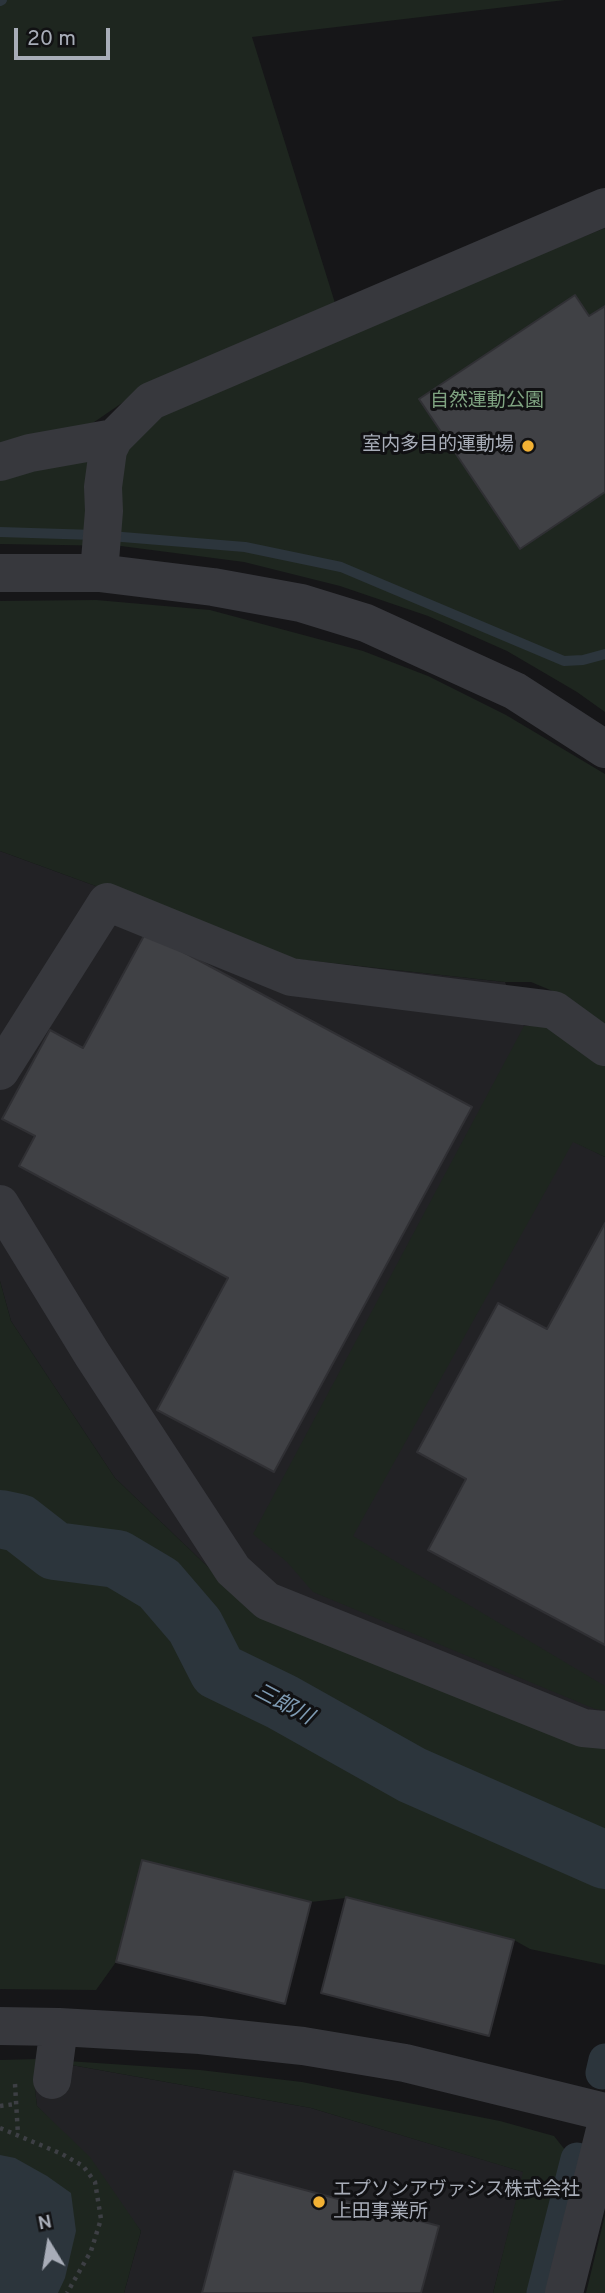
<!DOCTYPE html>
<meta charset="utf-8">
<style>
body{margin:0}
#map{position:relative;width:605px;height:2293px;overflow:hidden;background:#161618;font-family:Overpass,sans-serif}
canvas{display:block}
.north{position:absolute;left:14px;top:2209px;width:70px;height:70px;-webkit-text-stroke:5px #111113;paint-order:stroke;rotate:349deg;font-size:19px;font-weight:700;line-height:28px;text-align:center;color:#a8adb8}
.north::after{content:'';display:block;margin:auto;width:24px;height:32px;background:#a8adb8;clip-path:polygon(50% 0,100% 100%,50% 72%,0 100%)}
.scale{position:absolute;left:14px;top:28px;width:96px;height:32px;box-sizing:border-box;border:4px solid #a8adb8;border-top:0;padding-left:9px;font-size:21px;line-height:24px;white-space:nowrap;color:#a8adb8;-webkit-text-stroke:5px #111113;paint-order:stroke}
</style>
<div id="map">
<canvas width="605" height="2293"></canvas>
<div class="north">N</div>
<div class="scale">20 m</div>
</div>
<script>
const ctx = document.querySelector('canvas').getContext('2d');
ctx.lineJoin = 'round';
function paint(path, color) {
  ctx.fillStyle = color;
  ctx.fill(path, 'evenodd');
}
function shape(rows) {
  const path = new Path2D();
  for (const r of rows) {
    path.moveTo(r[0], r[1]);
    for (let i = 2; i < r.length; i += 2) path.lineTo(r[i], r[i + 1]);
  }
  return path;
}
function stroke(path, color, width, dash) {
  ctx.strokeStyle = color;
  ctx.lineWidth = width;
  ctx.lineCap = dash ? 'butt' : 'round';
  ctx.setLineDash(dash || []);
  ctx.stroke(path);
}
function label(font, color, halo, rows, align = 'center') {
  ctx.font = font + ' Overpass,"Noto Sans JP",sans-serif';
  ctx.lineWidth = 6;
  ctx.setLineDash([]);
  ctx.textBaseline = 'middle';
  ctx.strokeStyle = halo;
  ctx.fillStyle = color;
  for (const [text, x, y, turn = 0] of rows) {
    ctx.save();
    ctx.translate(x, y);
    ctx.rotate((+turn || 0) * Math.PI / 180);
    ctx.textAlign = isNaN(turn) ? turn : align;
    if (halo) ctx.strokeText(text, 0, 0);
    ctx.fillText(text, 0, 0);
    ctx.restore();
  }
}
paint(shape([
 [0,851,295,959,505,982,573,1141,605,1157,605,1737,230,1588,115,1478,11,1321,0,1281],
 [38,2059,311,2108,524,2172,493,2293,124,2293,141,2231,60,2130,37,2106,34,2081]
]), '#222225');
paint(shape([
 [0,0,565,0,252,37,335,303,151,383,87,427,267,365,605,228,605,712,577,692,507,651,428,616,340,586,244,562,121,546,0,544],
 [96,600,210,610,363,651,428,676,506,715,605,774,605,1028,555,992,531,982,505,982,295,959,0,851,0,601],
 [524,1026,550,1026,605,1061,605,1157,573,1142,353,1536,605,1686,605,1710,595,1709,313,1592,287,1562,253,1534],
 [0,1281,11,1321,115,1478,230,1588,605,1737,605,1965,530,1949,514,1940,346,1898,311,1902,142,1860,116,1962,96,1990,0,1989],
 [38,2059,200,2070,302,2082,500,2121,554,2136,573,2160,539,2293,493,2293,523,2172,311,2108,38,2059,34,2081,37,2106,90,2157,141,2231,124,2293,0,2293,0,2060],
 [605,2215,605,2293,586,2293]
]), '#1e261f');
paint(shape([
 [0,2155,15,2158,47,2176,71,2193,76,2231,65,2278,58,2293,0,2293]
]), '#2c353c');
stroke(shape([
 [0,1,2,0],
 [0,532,95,535],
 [110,536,245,547,341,567,564,661,583,660,605,654]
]), '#2c353c', 10);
stroke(shape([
 [602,2073,605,2060],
 [543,2293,577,2159]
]), '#2c353c', 33);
stroke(shape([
 [0,1519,19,1523,55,1551,117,1559,159,1584,195,1626,218,1671,282,1702,412,1775,605,1860]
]), '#2c353c', 58);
const building = shape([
 [575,295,589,316,605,306,605,492,520,549,419,399,575,295],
 [146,932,472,1107,274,1472,157,1410,228,1278,19,1166,35,1136,2,1119,50,1030,83,1048,146,932],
 [605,1223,605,1645,428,1550,466,1479,417,1452,498,1303,547,1329,605,1223],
 [142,1860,311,1902,285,2004,116,1962,142,1860],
 [346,1897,514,1940,489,2036,321,1993,346,1897],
 [234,2171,439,2226,421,2293,202,2293,234,2171]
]);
paint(building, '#404145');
stroke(building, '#303034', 2);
stroke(shape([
 [15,2084,18,2135],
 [0,2106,15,2104],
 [0,2128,62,2154,83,2166,95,2182,101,2219,91,2251,67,2293]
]), '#3d3f44', 4.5, [3.5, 5]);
stroke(shape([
 [0,462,30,453,114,438],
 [0,573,99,573,213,587,301,603,366,623,515,691,605,749],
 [99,573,104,511,103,487,108,450,114,438,151,401,605,207],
 [0,1071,107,902,291,977,554,1010,605,1047],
 [0,1204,92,1354,233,1570,267,1601,583,1728,605,1730],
 [0,2026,59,2027,200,2035,303,2046,405,2063,605,2112],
 [52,2080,59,2027],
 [564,2293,605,2130]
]), '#37383d', 38);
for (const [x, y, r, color] of [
 [528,446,7,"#f2b134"],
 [319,2202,7,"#f2b134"]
]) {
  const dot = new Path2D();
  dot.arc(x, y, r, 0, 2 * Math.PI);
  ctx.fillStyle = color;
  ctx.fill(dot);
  stroke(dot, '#111113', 2.5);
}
label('19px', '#7fa381', '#111113', [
 ["自然運動公園",487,402]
]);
label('19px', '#a8adb8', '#111113', [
 ["室内多目的運動場",514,446],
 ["エプソンアヴァシス株式会社",333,2191,"left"],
 ["上田事業所",333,2213,"left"]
], 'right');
label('italic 21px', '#7f9bb3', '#111113', [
 ["三郎川",283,1706,28]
]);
</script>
